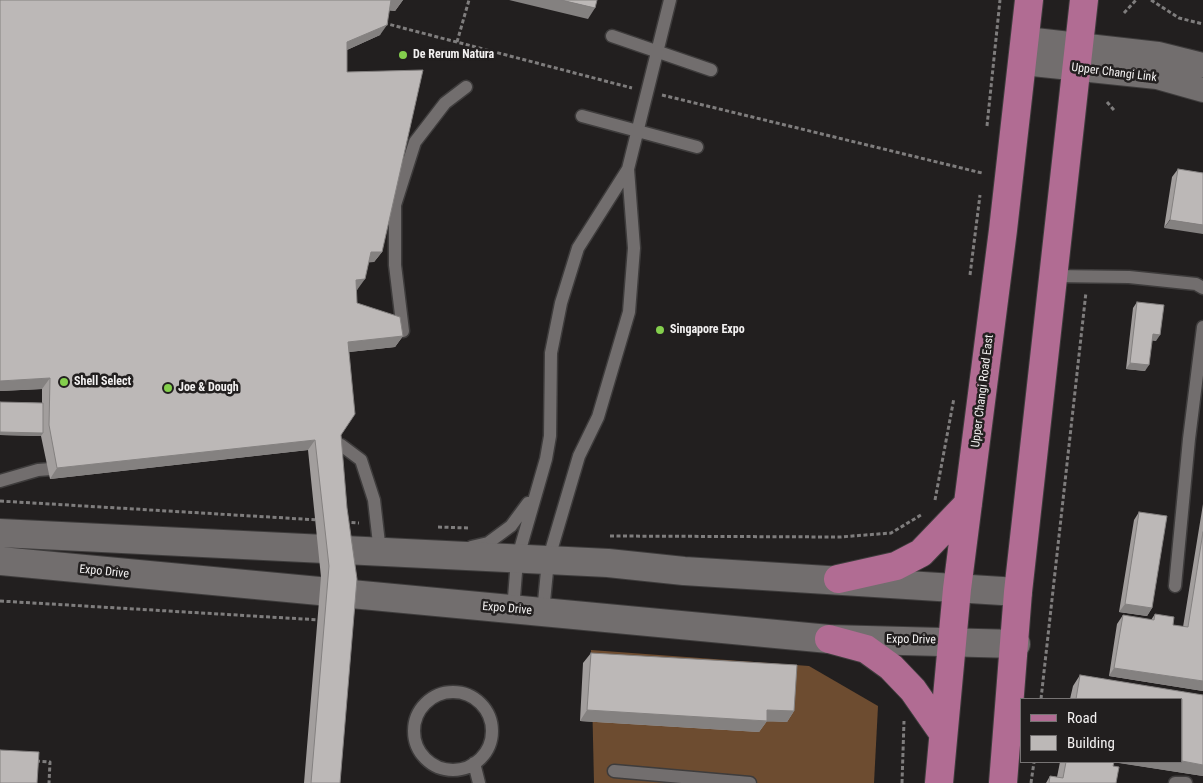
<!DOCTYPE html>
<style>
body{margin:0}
#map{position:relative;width:1203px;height:783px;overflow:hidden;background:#221f1f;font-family:"Roboto Condensed",sans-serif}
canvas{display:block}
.legend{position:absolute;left:1020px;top:698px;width:162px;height:65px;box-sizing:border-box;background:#221f1f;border:1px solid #767373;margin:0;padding:6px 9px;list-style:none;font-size:15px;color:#f3f1f1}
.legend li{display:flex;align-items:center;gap:10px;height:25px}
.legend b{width:25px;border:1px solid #767373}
</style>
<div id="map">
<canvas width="1203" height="783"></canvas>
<ul class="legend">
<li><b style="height:6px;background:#b16c93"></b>Road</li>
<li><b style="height:14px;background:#bcb8b7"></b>Building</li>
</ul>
</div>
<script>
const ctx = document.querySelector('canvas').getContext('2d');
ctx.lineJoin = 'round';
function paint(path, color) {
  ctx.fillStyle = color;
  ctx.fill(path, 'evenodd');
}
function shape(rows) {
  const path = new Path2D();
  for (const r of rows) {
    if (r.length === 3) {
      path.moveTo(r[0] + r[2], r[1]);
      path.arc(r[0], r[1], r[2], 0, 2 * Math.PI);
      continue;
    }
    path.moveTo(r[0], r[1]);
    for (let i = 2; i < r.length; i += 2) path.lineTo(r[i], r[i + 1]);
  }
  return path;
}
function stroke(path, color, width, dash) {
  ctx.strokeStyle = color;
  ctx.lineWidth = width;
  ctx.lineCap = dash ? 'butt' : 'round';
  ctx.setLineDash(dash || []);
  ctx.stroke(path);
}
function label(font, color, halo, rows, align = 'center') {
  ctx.font = font + ' "Roboto Condensed",sans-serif';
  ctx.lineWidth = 5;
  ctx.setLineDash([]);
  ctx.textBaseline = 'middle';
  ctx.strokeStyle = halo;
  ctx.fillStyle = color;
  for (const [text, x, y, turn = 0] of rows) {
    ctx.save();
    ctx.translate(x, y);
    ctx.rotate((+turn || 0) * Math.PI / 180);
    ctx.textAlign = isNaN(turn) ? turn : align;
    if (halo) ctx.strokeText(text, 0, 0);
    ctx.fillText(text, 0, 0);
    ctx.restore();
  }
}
paint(shape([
 [591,650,809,666,878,706,874,783,594,783]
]), '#6d4c30');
const lane = shape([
 [612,36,711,70],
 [582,116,697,147],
 [1053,276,1129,277,1196,284,1203,288],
 [403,331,395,265,395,205,415,142,445,103,466,87],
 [326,446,341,445,361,460,374,500,380,552],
 [0,481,38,470,64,468],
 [471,547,488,543,511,526,528,503],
 [1175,586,1189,439,1203,327],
 [513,610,517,560,546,459,550,436,551,353,561,303,578,248,628,169,670,0],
 [543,612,548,561,579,456,598,417,629,312,634,248,628,169],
 [453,731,39],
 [474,763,479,783],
 [614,771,750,783],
 [1175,783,1186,783]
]);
const street = shape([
 [1026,39,1158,54,1203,65],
 [1023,63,1157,77,1203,90]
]);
const secondary = shape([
 [0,533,608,563,684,571,1018,592],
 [0,561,829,639,1016,644]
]);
const primary = shape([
 [838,579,896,566,921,553,968,504],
 [829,639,866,649,891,667,913,690,943,733],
 [939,783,957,589,1003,230,1029,0],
 [1003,783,1018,592,1084,0]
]);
stroke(lane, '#3e3c3c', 15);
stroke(street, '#3e3c3c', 26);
stroke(secondary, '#3e3c3c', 30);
stroke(primary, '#3e3c3c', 30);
stroke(shape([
 [1151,0,1179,18,1203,24],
 [1124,13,1136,0],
 [384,23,632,88],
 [457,42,469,0],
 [662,95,982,173],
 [1107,102,1114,110],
 [987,126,1000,0],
 [970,275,980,195],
 [935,500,954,398],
 [0,501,319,520],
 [345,522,359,523],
 [438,527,469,528],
 [610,536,840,537,891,533,921,515],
 [0,601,320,620],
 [1041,699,1086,292],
 [36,761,50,762,49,783],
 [902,783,904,721],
 [1031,783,1034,762]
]), '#7f7d7d', 3, [4, 2.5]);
stroke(lane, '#726e6e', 12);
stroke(street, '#726e6e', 24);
stroke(secondary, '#726e6e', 28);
stroke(primary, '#b16c93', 28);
paint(shape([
 [0,0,403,0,395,11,389,10,380,35,347,50,347,72,382,252,374,262,369,262,357,290,356,290,357,303,403,336,395,347,349,352,341,435,340,783,304,783,321,577,308,450,50,479,41,436,0,435,0,402,42,403,42,389,0,391],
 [1178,169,1203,173,1164,228,1172,177],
 [1137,302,1156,341,1152,340,1145,371,1126,369,1133,308],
 [1203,504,1203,691,1109,676,1117,624,1123,615,1151,620,1155,614,1173,625,1183,627],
 [1139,512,1152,608,1147,616,1119,612,1134,520],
 [591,653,794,711,787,722,767,721,759,732,580,721,583,663],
 [1080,675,1203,695,1203,776,1114,762,1113,766,1116,783,1046,783,1050,776,1057,777,1060,762,1182,762,1182,699,1070,699,1073,686]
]), '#a29e9d');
paint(shape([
 [390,0,403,0,395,11,383,10],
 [509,0,561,0,595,8,588,19],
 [387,25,380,35,340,53,347,42],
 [1170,220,1203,225,1203,234,1164,228],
 [371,252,382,252,374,262,363,263],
 [365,279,357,290,349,291,356,280],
 [1153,334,1160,335,1156,341,1149,340],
 [403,336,395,347,340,353,348,342],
 [1130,363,1149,365,1145,371,1126,369],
 [50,378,42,389,0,391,0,381],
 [0,432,43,433,41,436,0,435],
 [315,440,308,450,50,479,57,468],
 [1125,604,1152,608,1147,616,1119,612],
 [1114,668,1203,681,1203,691,1109,676],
 [587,710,767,721,759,732,580,721],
 [767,710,794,711,787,722,760,721],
 [1182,761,1203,765,1203,776,1112,762]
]), '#848180');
const building = shape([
 [0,0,391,0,387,25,347,42,347,72,423,70,382,252,371,252,365,279,356,280,357,303,400,317,403,336,348,342,355,414,341,435,347,508,357,579,340,783,311,783,329,566,315,440,57,468,49,425,50,378,0,381,0,0],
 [561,0,597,0,595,8,561,0],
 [1178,169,1203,173,1203,225,1170,220,1178,169],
 [1137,302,1164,305,1160,335,1153,334,1149,365,1130,363,1137,302],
 [0,402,43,403,43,433,0,432,0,402],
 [1139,512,1167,516,1152,608,1125,604,1139,512],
 [1203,532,1203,681,1114,668,1123,615,1154,620,1155,614,1174,617,1173,625,1188,627,1203,532],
 [591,653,797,665,794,711,767,710,767,721,587,710,591,653],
 [1080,675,1203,695,1203,765,1182,761,1182,699,1076,699,1080,675],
 [0,750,39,752,37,783,0,783,0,750],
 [1066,762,1114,762,1113,766,1119,767,1116,783,1049,783,1050,776,1063,778,1066,762]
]);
paint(building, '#bcb8b7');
stroke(building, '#848180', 1);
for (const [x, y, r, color] of [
 [403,55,5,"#84cf4d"],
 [660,330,5,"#84cf4d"],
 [64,382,5,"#84cf4d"],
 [168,388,5,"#84cf4d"]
]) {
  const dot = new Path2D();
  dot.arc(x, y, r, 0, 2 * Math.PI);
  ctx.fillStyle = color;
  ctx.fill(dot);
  stroke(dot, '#221f1f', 2);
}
label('bold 12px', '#f3f1f1', '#221f1f', [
 ["De Rerum Natura",413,55],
 ["Singapore Expo",670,330],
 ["Shell Select",74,382],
 ["Joe & Dough",178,388]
], 'left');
label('12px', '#f3f1f1', '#221f1f', [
 ["Upper Changi Link",1114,73,7],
 ["Upper Changi Road East",983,391,-83],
 ["Expo Drive",104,572,6],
 ["Expo Drive",507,609,5],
 ["Expo Drive",911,640,1]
]);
</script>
